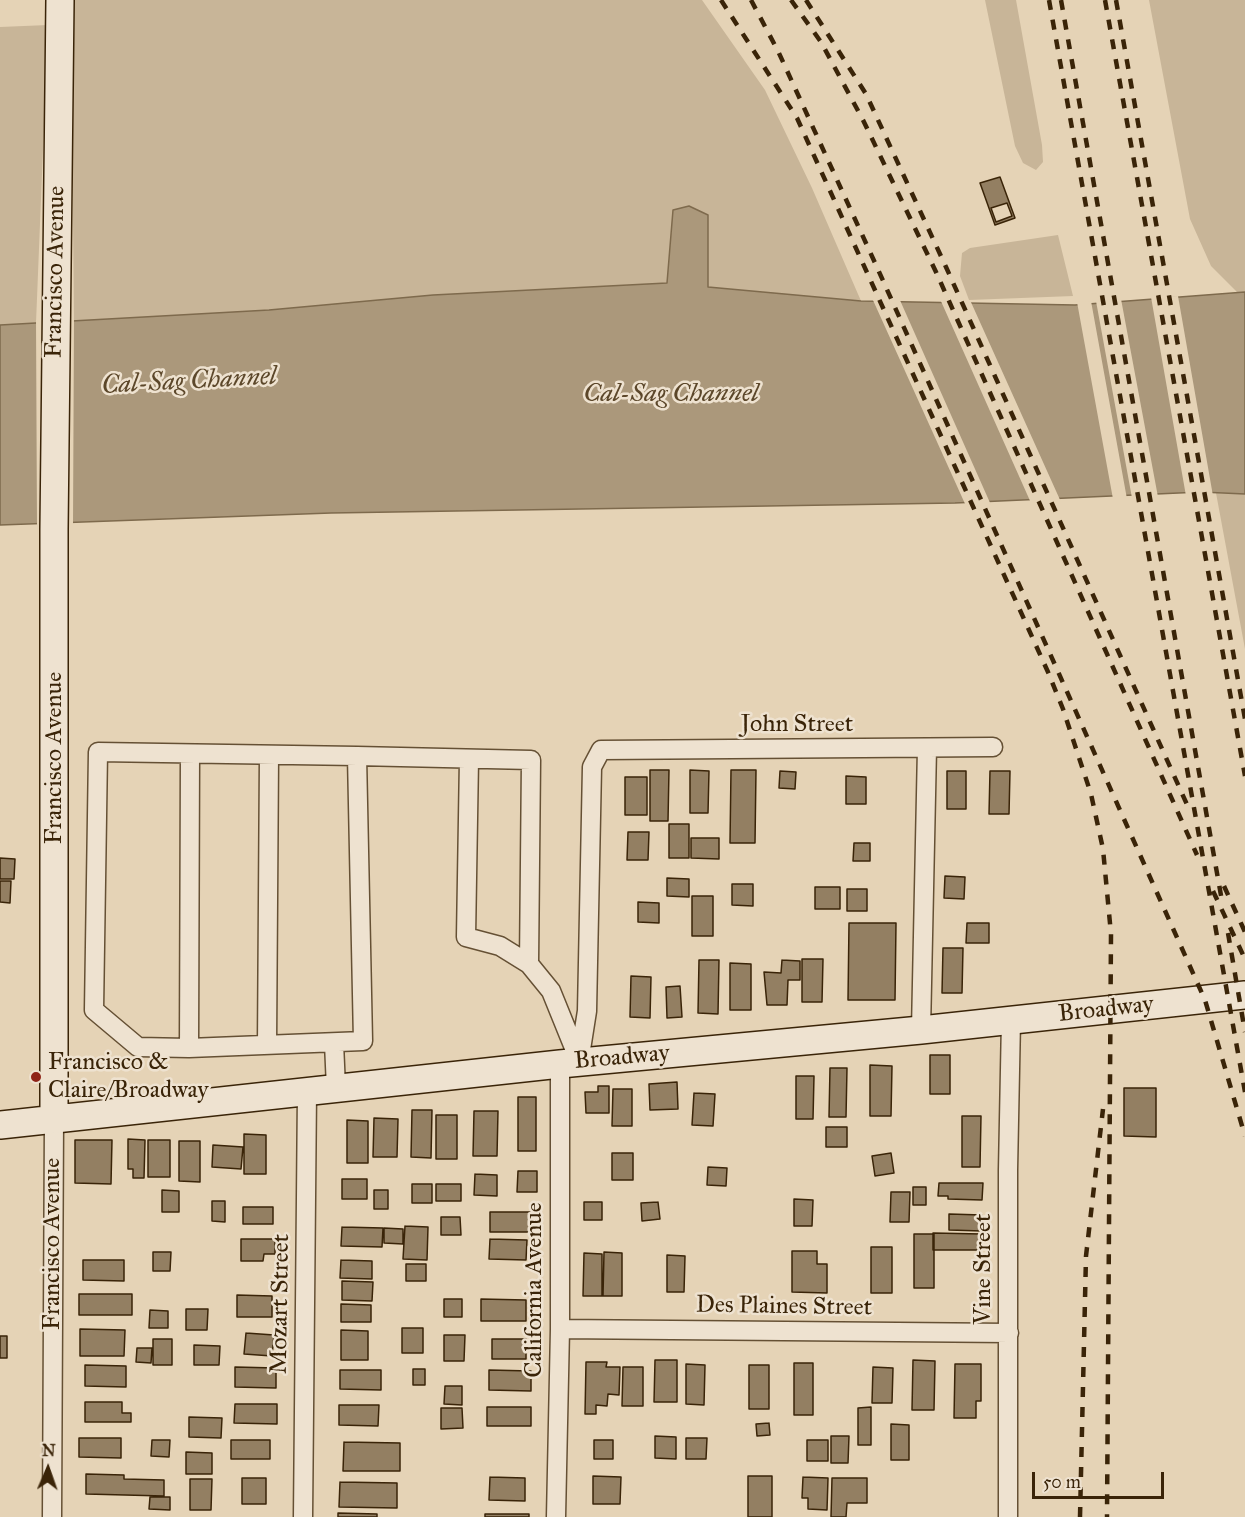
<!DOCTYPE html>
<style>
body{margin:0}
#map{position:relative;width:1245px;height:1517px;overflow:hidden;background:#e5d3b6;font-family:"IM FELL Great Primer",serif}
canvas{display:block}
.north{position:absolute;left:18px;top:1439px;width:60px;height:60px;-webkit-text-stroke:4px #eee2d0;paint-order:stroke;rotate:2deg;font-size:16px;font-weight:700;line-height:24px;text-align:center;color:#3a2408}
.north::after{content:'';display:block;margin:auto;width:21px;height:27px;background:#3a2408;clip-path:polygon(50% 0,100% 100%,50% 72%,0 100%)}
.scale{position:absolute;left:1032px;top:1472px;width:132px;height:27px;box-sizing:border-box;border:3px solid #3a2408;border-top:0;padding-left:8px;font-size:18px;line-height:21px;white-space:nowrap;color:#3a2408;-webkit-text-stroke:4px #eee2d0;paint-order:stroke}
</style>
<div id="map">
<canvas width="1245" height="1517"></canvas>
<div class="north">N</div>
<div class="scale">50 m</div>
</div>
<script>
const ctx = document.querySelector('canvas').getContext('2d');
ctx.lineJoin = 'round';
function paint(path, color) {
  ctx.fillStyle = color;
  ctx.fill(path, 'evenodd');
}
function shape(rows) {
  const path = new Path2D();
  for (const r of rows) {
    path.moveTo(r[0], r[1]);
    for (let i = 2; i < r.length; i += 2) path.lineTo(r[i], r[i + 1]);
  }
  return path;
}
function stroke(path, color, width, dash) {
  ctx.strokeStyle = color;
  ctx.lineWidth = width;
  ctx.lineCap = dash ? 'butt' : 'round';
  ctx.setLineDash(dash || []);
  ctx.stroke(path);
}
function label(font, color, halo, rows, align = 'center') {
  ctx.font = font + ' "IM FELL Great Primer",serif';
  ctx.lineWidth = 5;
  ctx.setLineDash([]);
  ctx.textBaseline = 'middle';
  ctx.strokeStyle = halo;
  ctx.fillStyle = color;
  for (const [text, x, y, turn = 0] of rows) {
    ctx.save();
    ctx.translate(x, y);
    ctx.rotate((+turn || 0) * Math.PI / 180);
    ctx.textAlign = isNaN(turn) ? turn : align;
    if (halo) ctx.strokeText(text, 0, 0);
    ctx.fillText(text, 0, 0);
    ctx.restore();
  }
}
paint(shape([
 [71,0,702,0,765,90,812,188,861,301,708,287,708,215,673,210,667,283,433,295,269,310,74,322],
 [985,0,1016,0,1042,145,1043,162,1036,170,1023,163,1015,146],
 [1149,0,1245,0,1245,292,1237,292,1211,266,1190,219],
 [48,25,36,323,0,325,0,27],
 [1058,235,1073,296,969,300,960,276,962,253,970,248],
 [1216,493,1245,494,1245,649]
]), '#c8b598');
const water = shape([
 [689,206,708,215,708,287,861,301,1075,305,1245,292,1245,494,1201,492,955,503,331,513,0,525,0,325,269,310,433,295,667,283,673,210,689,206]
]);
paint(water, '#ab987b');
stroke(water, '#7e6a4d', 1.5);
paint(shape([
 [1178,296,1213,496,1186,496,1151,297],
 [872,298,899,298,991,505,966,506],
 [940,299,970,300,1061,502,1031,503],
 [1121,299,1158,497,1132,498,1096,301],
 [1091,301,1127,499,1113,499,1077,302],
 [74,319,73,525,37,527,36,320]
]), '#e5d3b6');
const building = shape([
 [1000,177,1015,218,995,225,980,183,1000,177],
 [1007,203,1012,216,996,222,991,208,1007,203],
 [650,770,669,770,668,821,650,821,650,770],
 [690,770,709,771,708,813,690,813,690,770],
 [731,770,756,770,755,843,730,843,731,770],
 [780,771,796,772,795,789,779,788,780,771],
 [947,771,966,771,966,809,947,809,947,771],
 [990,771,1010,771,1009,814,989,814,990,771],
 [846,776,866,777,866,804,846,804,846,776],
 [625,777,647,777,647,815,625,815,625,777],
 [669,824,689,824,689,858,669,858,669,824],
 [628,832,649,832,648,860,627,860,628,832],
 [691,838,719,838,719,859,691,858,691,838],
 [854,843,870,843,870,861,853,861,854,843],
 [0,858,15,859,14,879,0,879,0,858],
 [945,876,965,877,964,899,944,898,945,876],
 [667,878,689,879,689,897,667,896,667,878],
 [0,881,11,881,10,903,0,902,0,881],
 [732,884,753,884,753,906,732,905,732,884],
 [815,887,840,887,840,909,815,909,815,887],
 [847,889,867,889,867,911,847,911,847,889],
 [692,896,713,896,713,936,692,936,692,896],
 [638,902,659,903,659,923,638,922,638,902],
 [849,923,896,923,895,1000,848,1000,849,923],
 [967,923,989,923,989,943,966,943,967,923],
 [943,948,963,948,962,993,942,993,943,948],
 [802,959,823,959,822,1002,802,1002,802,959],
 [699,960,719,960,718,1014,698,1013,699,960],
 [782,960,800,961,800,980,788,980,787,1005,767,1005,764,972,781,973,782,960],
 [730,963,751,964,751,1010,730,1010,730,963],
 [631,976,651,977,650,1018,630,1017,631,976],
 [680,986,682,1017,667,1018,666,987,680,986],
 [930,1055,950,1055,950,1094,930,1094,930,1055],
 [870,1065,892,1066,891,1116,870,1116,870,1065],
 [830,1068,847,1068,846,1117,829,1117,830,1068],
 [796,1076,814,1076,813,1119,796,1119,796,1076],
 [677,1082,678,1109,650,1110,649,1084,677,1082],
 [598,1086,609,1086,609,1113,586,1113,585,1092,598,1092,598,1086],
 [1124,1088,1156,1088,1156,1137,1124,1136,1124,1088],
 [613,1089,632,1089,632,1126,612,1126,613,1089],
 [694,1093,715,1094,713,1126,692,1125,694,1093],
 [518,1097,536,1097,536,1151,518,1151,518,1097],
 [412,1110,432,1110,431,1158,411,1157,412,1110],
 [474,1111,498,1111,497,1156,473,1156,474,1111],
 [436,1115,457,1115,457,1159,436,1159,436,1115],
 [962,1116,981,1116,980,1167,962,1167,962,1116],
 [374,1118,398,1119,397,1157,373,1157,374,1118],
 [347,1120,368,1121,368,1163,347,1163,347,1120],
 [826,1127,847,1127,847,1147,826,1147,826,1127],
 [244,1134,266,1135,266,1174,244,1174,244,1134],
 [128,1139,145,1140,144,1178,133,1178,133,1169,128,1169,128,1139],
 [75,1140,112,1140,111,1184,75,1183,75,1140],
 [148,1140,170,1140,170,1177,148,1177,148,1140],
 [179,1141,200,1141,200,1182,179,1181,179,1141],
 [213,1145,243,1147,241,1169,212,1167,213,1145],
 [612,1153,633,1153,633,1180,612,1180,612,1153],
 [891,1153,894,1173,875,1176,872,1156,891,1153],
 [708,1167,727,1168,726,1186,707,1185,708,1167],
 [518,1171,537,1171,537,1192,517,1192,518,1171],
 [475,1174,497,1175,497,1196,474,1195,475,1174],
 [342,1179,367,1179,367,1199,342,1199,342,1179],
 [939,1183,983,1183,982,1200,948,1199,948,1196,938,1196,939,1183],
 [412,1184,432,1184,432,1203,412,1203,412,1184],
 [436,1184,461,1184,461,1201,436,1201,436,1184],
 [913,1187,926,1187,926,1205,913,1205,913,1187],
 [162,1190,179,1191,179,1212,162,1212,162,1190],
 [374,1190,388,1190,388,1209,374,1209,374,1190],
 [891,1192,910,1192,909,1222,890,1222,891,1192],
 [794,1199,813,1200,812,1226,794,1226,794,1199],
 [212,1201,225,1201,225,1222,212,1221,212,1201],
 [584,1202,602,1202,602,1220,584,1220,584,1202],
 [658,1202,660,1219,642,1221,641,1203,658,1202],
 [243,1207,273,1207,273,1224,243,1224,243,1207],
 [490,1212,532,1212,532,1232,490,1232,490,1212],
 [949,1214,982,1215,982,1231,949,1230,949,1214],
 [441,1217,460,1217,461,1235,441,1235,441,1217],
 [405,1226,428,1227,427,1260,403,1259,405,1226],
 [342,1227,383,1228,382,1247,341,1246,342,1227],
 [384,1228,403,1229,403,1244,384,1243,384,1228],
 [933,1233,982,1234,982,1250,933,1250,933,1233],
 [914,1234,934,1234,934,1288,914,1288,914,1234],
 [241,1239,275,1239,275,1254,264,1254,263,1261,241,1261,241,1239],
 [490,1239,527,1240,526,1260,489,1259,490,1239],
 [871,1247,892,1247,892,1293,871,1293,871,1247],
 [792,1251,817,1251,817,1264,827,1264,827,1293,792,1292,792,1251],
 [153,1252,171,1252,170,1271,153,1271,153,1252],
 [604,1252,622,1253,622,1296,603,1296,604,1252],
 [584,1253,602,1254,602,1296,583,1296,584,1253],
 [667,1255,685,1256,684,1292,667,1292,667,1255],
 [83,1260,124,1260,124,1281,83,1280,83,1260],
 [341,1260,372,1261,372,1279,340,1278,341,1260],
 [406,1264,426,1264,426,1281,406,1281,406,1264],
 [342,1281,373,1282,372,1301,342,1300,342,1281],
 [79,1294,132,1294,132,1315,79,1315,79,1294],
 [237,1295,272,1296,272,1317,237,1317,237,1295],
 [444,1299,462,1299,462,1317,444,1317,444,1299],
 [481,1299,526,1300,526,1321,481,1321,481,1299],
 [341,1304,371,1305,371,1322,341,1322,341,1304],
 [186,1309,208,1309,207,1330,186,1330,186,1309],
 [150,1310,168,1311,168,1328,149,1328,150,1310],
 [402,1328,423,1328,423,1353,402,1353,402,1328],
 [80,1329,125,1330,124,1356,80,1356,80,1329],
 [341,1330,368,1331,368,1360,341,1360,341,1330],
 [246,1333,274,1335,272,1356,244,1354,246,1333],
 [444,1335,465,1335,464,1361,444,1361,444,1335],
 [0,1336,7,1336,7,1358,0,1358,0,1336],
 [153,1339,172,1339,172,1365,153,1365,153,1339],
 [492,1339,526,1339,526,1359,492,1359,492,1339],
 [194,1345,220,1346,219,1365,194,1365,194,1345],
 [137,1348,152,1348,151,1363,136,1362,137,1348],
 [655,1360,677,1360,677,1402,654,1402,655,1360],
 [913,1360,935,1361,934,1410,912,1410,913,1360],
 [586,1362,607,1362,606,1367,620,1367,619,1395,608,1394,607,1406,596,1405,596,1414,585,1414,586,1362],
 [794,1363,813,1363,813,1415,794,1415,794,1363],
 [686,1364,705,1365,704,1405,686,1404,686,1364],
 [955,1364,981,1364,981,1401,976,1401,976,1418,954,1418,955,1364],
 [85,1365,126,1366,126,1387,85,1386,85,1365],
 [749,1365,769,1365,769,1409,749,1409,749,1365],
 [235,1367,276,1368,276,1388,235,1387,235,1367],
 [623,1367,643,1367,643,1406,622,1406,623,1367],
 [873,1367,893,1368,892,1403,872,1403,873,1367],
 [413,1369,425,1369,425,1385,413,1385,413,1369],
 [340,1370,381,1370,381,1390,340,1389,340,1370],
 [489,1370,531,1371,531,1391,489,1390,489,1370],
 [445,1386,462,1386,462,1405,444,1404,445,1386],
 [85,1402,122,1402,122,1413,131,1413,131,1422,85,1422,85,1402],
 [235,1404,277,1404,277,1424,234,1423,235,1404],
 [339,1405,379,1405,378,1426,339,1425,339,1405],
 [487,1407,531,1407,531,1426,487,1426,487,1407],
 [871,1407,871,1445,858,1445,858,1408,871,1407],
 [441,1408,462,1408,463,1428,441,1429,441,1408],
 [189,1417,222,1418,221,1438,189,1437,189,1417],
 [769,1423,770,1435,757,1436,756,1424,769,1423],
 [891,1424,909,1425,909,1460,891,1460,891,1424],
 [655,1436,676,1437,676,1459,655,1458,655,1436],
 [831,1436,849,1436,848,1463,831,1463,831,1436],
 [79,1438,121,1438,121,1458,79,1457,79,1438],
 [686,1438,707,1438,706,1459,686,1459,686,1438],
 [152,1440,170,1440,169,1457,151,1456,152,1440],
 [231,1440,270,1440,270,1459,231,1459,231,1440],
 [594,1440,613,1440,613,1459,594,1459,594,1440],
 [807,1440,828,1440,828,1461,807,1461,807,1440],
 [344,1442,400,1443,400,1471,343,1471,344,1442],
 [186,1452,212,1453,212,1474,186,1474,186,1452],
 [86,1474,124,1475,124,1479,164,1480,164,1496,86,1494,86,1474],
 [593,1476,621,1477,620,1504,593,1504,593,1476],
 [748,1476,772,1476,772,1517,748,1517,748,1476],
 [490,1477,525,1478,525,1501,489,1500,490,1477],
 [803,1477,828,1478,827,1510,808,1509,808,1498,802,1498,803,1477],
 [242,1478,266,1478,266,1504,242,1504,242,1478],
 [832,1478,867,1478,867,1503,847,1503,846,1517,831,1517,832,1478],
 [190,1479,212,1479,211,1510,190,1510,190,1479],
 [340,1482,397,1483,397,1508,339,1507,340,1482],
 [150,1497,170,1497,170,1510,149,1509,150,1497],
 [338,1513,377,1514,377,1517,338,1517,338,1513],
 [485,1514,529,1514,529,1517,485,1517,485,1514]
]);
paint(building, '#937f62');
stroke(building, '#3a2408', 1.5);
const street = shape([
 [357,756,363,1041,189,1048,138,1047,94,1010,98,752,357,756,531,760,529,964],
 [469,759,466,937,500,946,529,964,551,991,579,1060],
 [921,1030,927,748],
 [334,1043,336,1088],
 [267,1045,269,755],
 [189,1048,190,754],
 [579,1062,587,1011,592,767,601,750,993,747],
 [560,1329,1009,1333],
 [52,1517,54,1119],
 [303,1517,307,1091],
 [556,1517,560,1329,560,1064],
 [1008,1517,1008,1170,1011,1020]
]);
const secondary = shape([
 [54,1119,54,529,60,0],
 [0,1125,560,1064,921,1030,1245,995]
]);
stroke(street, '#655034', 21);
stroke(secondary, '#3a2408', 30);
stroke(street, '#eee2d0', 18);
stroke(secondary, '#eee2d0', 27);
stroke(shape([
 [721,0,797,118,1048,672,1063,709,1091,794,1103,849,1111,934,1107,1517],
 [751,0,778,51,876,265,1205,1000,1245,1136],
 [791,0,821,42,863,120,936,272,1197,855],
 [806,0,866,94,946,267,1189,809],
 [1049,0,1245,1092],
 [1061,0,1222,901],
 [1105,0,1245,776],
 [1116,0,1245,719],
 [1224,886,1245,932],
 [1213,891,1245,959],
 [1228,933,1245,1032],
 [1080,1517,1086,1256,1103,1109]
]), '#3a2408', 4.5, [10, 10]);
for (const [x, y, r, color] of [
 [36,1077,6,"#8f2418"]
]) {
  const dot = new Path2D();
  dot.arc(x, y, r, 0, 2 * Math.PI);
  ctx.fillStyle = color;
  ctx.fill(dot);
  stroke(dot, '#eee2d0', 2);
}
label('24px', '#3a2408', '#eee2d0', [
 ["Francisco Avenue",56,272,-89],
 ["John Street",797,725],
 ["Francisco Avenue",55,758,-90],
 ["Broadway",1106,1010,-6],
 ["Broadway",622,1058,-5],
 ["Francisco Avenue",53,1244,-90],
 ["Vine Street",984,1269,-90],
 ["California Avenue",535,1290,-90],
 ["Mozart Street",281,1304,-89],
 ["Des Plaines Street",784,1307,1]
]);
label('24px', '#3a2408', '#eee2d0', [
 ["Francisco &",48,1063],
 ["Claire/Broadway",48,1091]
], 'left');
label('italic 26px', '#5c472a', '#eee2d0', [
 ["Cal-Sag Channel",189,382,-3],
 ["Cal-Sag Channel",671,395]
]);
</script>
